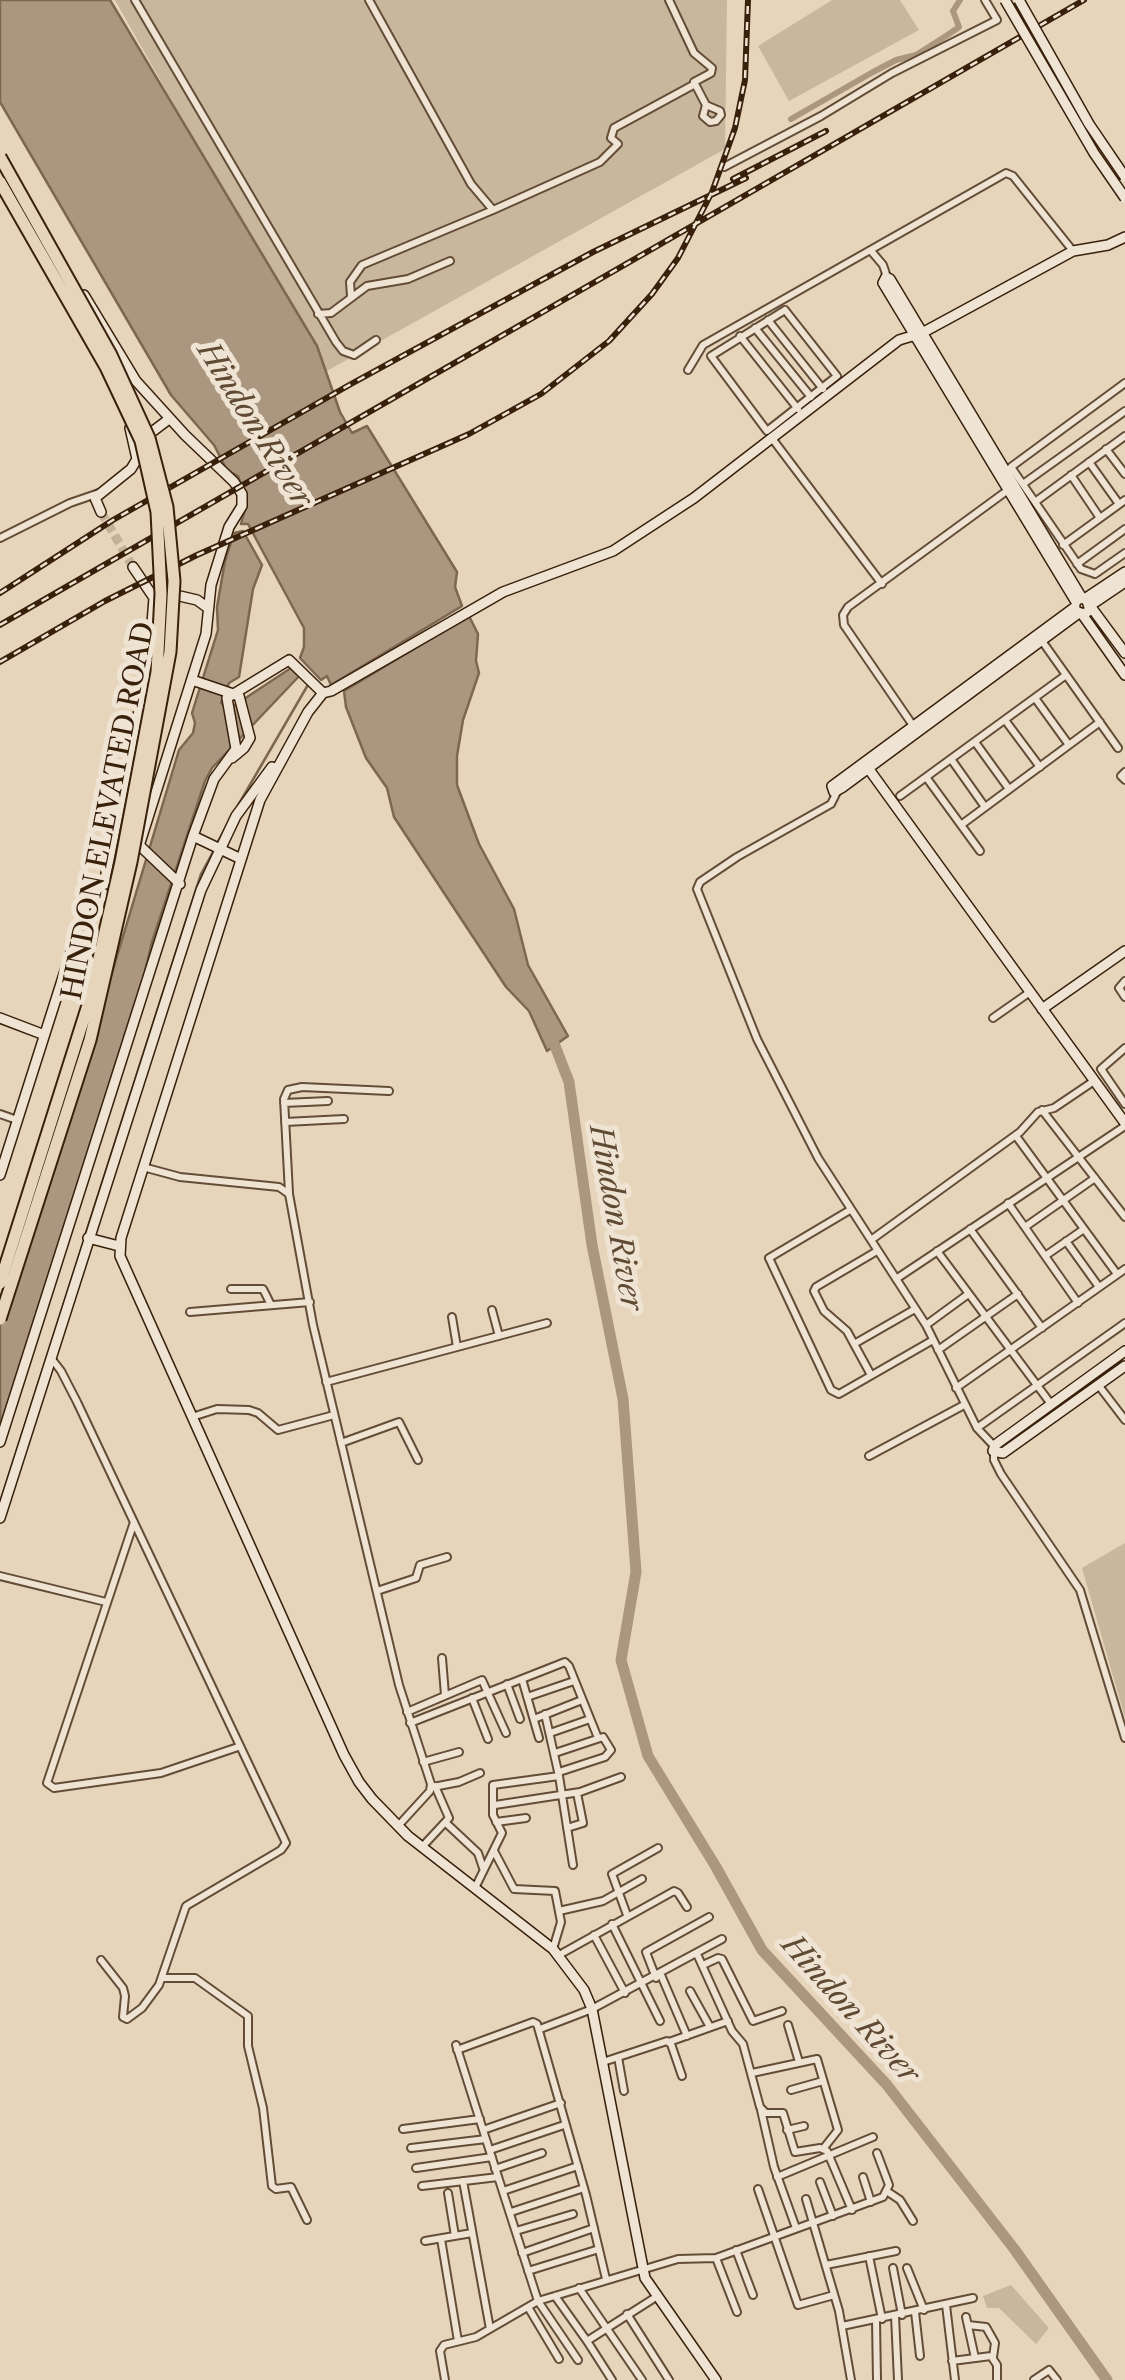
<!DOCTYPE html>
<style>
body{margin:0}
canvas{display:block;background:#e6d5bb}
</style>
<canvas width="1125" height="2380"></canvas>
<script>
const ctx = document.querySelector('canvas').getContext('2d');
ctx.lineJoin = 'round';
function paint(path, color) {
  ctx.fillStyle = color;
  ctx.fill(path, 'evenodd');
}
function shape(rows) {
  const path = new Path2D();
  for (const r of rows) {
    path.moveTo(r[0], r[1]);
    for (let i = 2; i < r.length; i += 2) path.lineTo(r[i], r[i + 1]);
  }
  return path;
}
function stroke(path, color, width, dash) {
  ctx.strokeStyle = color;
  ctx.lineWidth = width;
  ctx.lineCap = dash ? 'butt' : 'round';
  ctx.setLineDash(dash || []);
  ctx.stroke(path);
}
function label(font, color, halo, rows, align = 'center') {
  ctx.font = font + ' "Libre Caslon Text",serif';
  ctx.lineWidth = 10;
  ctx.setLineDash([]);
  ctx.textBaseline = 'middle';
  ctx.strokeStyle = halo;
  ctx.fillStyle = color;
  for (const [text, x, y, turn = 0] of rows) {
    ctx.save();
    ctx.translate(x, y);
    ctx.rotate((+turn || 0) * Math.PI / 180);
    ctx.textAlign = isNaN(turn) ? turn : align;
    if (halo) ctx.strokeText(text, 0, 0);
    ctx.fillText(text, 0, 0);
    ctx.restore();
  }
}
paint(shape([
 [115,0,727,0,725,149,325,372],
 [832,0,900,0,919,30,789,101,758,46],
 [1125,1543,1125,1718,1082,1568],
 [1011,2285,1049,2328,1036,2344,999,2308,987,2308,983,2296]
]), '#c8b69d');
const water = shape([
 [0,0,110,0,317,346,340,412,352,433,367,426,457,572,455,587,462,606,331,685,327,676,321,680,300,658,304,647,304,628,248,524,241,524,247,502,238,476,227,470,214,445,171,395,0,102,0,0],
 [243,531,262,565,253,589,239,677,229,683,221,703,229,709,294,666,302,673,212,768,205,781,152,942,130,1035,0,1431,0,1310,112,973,179,750,193,733,195,723,192,713,218,630,217,607,225,561,234,533,243,531],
 [469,616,478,634,476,661,479,673,463,720,457,756,457,785,479,844,514,909,528,965,568,1036,547,1051,529,1011,506,987,394,817,387,788,366,758,346,707,344,691,469,616]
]);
paint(water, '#ab977f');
stroke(water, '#7d6751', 2.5);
stroke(shape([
 [233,814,309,683],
 [216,845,227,825],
 [86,1233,201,874,213,852],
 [0,1503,84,1241]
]), '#7d6751', 2.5);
stroke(shape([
 [791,119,873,72,896,60,916,55,946,36,959,27,953,11,960,0]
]), '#ab977f', 6);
stroke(shape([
 [550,1033,569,1082,592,1245,623,1399,636,1572,621,1660,648,1756,716,1867,762,1950,887,2085,1015,2250,1107,2380]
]), '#ab977f', 11);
stroke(shape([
 [101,512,133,567]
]), '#c3b198', 9, [9, 4.5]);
const street = shape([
 [135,0,336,342,343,351,354,355,376,340],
 [369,0,471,184,493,210,600,162,618,144,611,138,614,128,695,84],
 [669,0,694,53,712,68,711,73,694,82,706,105,703,116,710,122,716,121,721,115,720,111,706,105],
 [724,167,821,116,892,73,997,20,985,0],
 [872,252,883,265,887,277],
 [351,296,350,282,362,265,493,210],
 [785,310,837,376,767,431,711,356,785,310],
 [318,314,331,313,367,286,408,279,450,261],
 [768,320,823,389],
 [755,328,811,397],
 [740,336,798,409],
 [688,370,703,345,1006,173,1013,176,1073,251],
 [1125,436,1035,502,1081,569,1095,574,1125,553],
 [771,437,882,584],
 [1106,449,1125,474],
 [1089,462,1119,504],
 [1071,475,1100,518],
 [1023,484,1125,411],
 [1035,502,1011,467,1125,383],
 [0,538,70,503,99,493],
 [1063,545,1125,500],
 [1077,564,1125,529],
 [1042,641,1118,748],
 [1035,698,1069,745],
 [1005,720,1040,767],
 [914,727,844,625,843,615,848,607,1008,490],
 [975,742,1009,789],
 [951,759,985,807],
 [1125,772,1121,776,1125,780],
 [926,777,980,851],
 [837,792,831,804,737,857,700,882,697,889,757,1039,818,1158,926,1325,977,1428,994,1446],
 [900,796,1066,675],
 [961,825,1100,722],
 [1125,981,1119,988,1125,997],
 [993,1018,1030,992],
 [1125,1048,1101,1069,1125,1104],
 [284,1103,328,1101],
 [1042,1110,1125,1217],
 [0,1114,17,1120],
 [285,1122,344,1119],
 [1016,1136,1117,1274],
 [143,1167,180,1177,279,1187,289,1194,313,1325,399,1685,431,1784,430,1791,398,1826],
 [289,1193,284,1099,288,1090,302,1087,389,1091],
 [1008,1203,1078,1303],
 [850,1210,769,1258,831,1390,839,1394,933,1340],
 [1025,1227,1095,1178],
 [970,1229,1042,1328],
 [871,1240,1020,1132,1038,1112,1054,1108,1094,1081],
 [1066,1241,1099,1287],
 [937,1251,1051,1404],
 [1045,1256,1084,1229],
 [896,1279,1125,1126],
 [231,1289,263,1289,271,1305],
 [492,1310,499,1336],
 [190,1312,310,1302],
 [452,1317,457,1347],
 [926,1325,967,1295],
 [854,1344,915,1309],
 [938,1350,1018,1294],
 [51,1358,61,1371,77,1402,286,1843,281,1850,186,1906,159,1985,142,2008,127,2019,123,2017,125,1996,123,1988,101,1960],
 [871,1375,847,1331,824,1311,814,1291,816,1287,877,1251],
 [326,1382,547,1323],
 [1099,1386,1125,1420],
 [956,1388,1125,1269],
 [192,1417,217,1409,249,1410,258,1413,278,1430,334,1415],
 [977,1428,1125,1323],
 [341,1443,399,1422,418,1460],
 [994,1453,994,1460,1001,1474,1080,1590,1125,1738],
 [869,1456,964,1405],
 [134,1522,47,1783,54,1788,161,1773,238,1747],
 [0,1576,106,1602],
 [377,1591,416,1578,420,1565,447,1557],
 [442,1658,445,1695],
 [522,1679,539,1738],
 [507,1684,520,1719],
 [527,1697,574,1681],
 [472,1698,488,1739],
 [407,1712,482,1680,506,1733],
 [545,1714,559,1776,573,1865],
 [534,1719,582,1700],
 [410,1723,565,1662,569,1666,598,1738],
 [550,1733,590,1719],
 [555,1753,603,1737,611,1750,605,1757,559,1772],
 [423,1762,459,1752],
 [433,1787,459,1782,480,1773],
 [495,1805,580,1792,621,1777],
 [496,1822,526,1818],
 [446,1823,478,1853,483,1868],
 [567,1828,583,1823,577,1793],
 [422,1847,449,1818,435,1786],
 [494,1851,514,1889,555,1891,561,1922,553,1949],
 [475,1888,502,1833,493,1815,493,1785,559,1776],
 [559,1911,603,1901,642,1879],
 [627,1915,612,1874,658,1848],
 [612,1924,660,2021],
 [594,1935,625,1993],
 [697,1954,732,2031,743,2044,760,2107,766,2113,783,2113,795,2152,820,2148,827,2151,852,2210],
 [559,1955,674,1891,678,1893,687,1907],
 [703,1965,718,1958,722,1959,753,2021,782,2011],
 [661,1975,687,2036],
 [162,1978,195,1978,248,2016,248,2046,263,2108,272,2186,276,2189,291,2187,307,2220],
 [656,1978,646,1952,709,1917],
 [690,1991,710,2027],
 [788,2025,799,2062],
 [540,2029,592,2009,722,1939],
 [669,2042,728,2021],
 [456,2045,483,2130],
 [457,2050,533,2022,537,2024,586,2195,606,2279],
 [618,2057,624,2091],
 [603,2062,667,2041,671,2044,682,2076],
 [752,2073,817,2059,838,2130,823,2149],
 [791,2090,823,2081],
 [561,2103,483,2130,538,2301,578,2360],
 [761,2110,774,2167,796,2228],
 [403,2129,480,2119],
 [787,2130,804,2126],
 [411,2148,486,2139],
 [490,2150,564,2125],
 [416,2168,492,2157],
 [495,2169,542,2153],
 [777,2177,873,2137],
 [863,2177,871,2202],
 [463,2181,490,2329],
 [820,2182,833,2216],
 [422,2186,498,2177],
 [758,2189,798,2305,834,2295],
 [503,2191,578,2166],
 [888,2192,900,2200,913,2221],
 [448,2193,455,2236],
 [806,2199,839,2311,851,2380],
 [511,2212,584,2188],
 [516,2231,573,2214],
 [441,2239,458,2341],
 [425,2241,472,2233],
 [736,2250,753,2295],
 [522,2253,594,2228],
 [869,2256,882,2319],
 [716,2258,737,2312],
 [826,2265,896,2251],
 [893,2268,902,2315],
 [907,2268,924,2310],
 [528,2271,599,2249],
 [579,2288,642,2380],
 [555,2296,587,2341],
 [946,2305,955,2380],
 [528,2307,559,2359],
 [915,2312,920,2356],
 [627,2314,669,2380],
 [895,2316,898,2380],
 [966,2317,975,2358],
 [876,2320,877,2380],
 [968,2325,986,2327,995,2343,993,2357],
 [842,2326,973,2298],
 [952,2361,991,2356,997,2365,997,2380],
 [445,2380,440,2351,444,2345,476,2337,538,2301,678,2259,716,2258,883,2197,889,2185,877,2153],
 [612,2380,587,2341,656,2297],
 [1034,2380,1049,2370,1057,2380]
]);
const secondary = shape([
 [84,295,136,381,185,435,234,482,242,494,242,506,229,527,211,585,206,634,139,846],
 [144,438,169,419],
 [101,512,95,498,131,469,137,459,130,428],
 [133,567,154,598],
 [171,594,197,600,208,608],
 [1079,599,1086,598,1125,572],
 [1076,602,883,283,886,277,890,279,1082,598],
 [1091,605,1125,582],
 [1091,607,1125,653],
 [1078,612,1084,614,1090,610,1086,598],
 [1082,614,1125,675],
 [192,680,239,696,250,738,244,748,232,758],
 [323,693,308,712,260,800,121,1238,120,1256,344,1755,359,1782,372,1799,408,1836,553,1949,584,1990,592,2009,645,2278,716,2380],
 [868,768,1125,1123],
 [832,786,834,792,843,787,1079,613],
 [832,786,1075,607],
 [193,836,241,859],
 [139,845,180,884],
 [104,884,149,661,154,598],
 [1042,1009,1125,951],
 [0,1018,42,1034],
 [0,1175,85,908,89,898,104,884,120,882],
 [88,1238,119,1246],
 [1125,1351,995,1445,993,1451,1003,1453,1125,1366],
 [0,1442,193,836,214,779,236,749,227,698,289,660,323,693,331,691,503,592,613,551,694,498,899,340,922,333,1073,251,1108,245,1125,237],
 [0,1518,201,890,236,816,272,767]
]);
stroke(street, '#644d37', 10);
stroke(secondary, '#38200b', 12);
stroke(street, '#efe4d3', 6);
stroke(secondary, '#efe4d3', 9);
const rail = shape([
 [733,179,826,131],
 [0,593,113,520,351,384,593,252,746,178],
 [0,625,1084,0],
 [0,662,105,601,197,555,469,434,541,394,609,341,652,294,678,258,712,192,735,128,745,80,748,0]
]);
stroke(rail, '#38200b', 6);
stroke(rail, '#efe4d3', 2.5, [8]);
const secondaryBridge = shape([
 [1005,0,1094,153,1125,198],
 [1019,0,1089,124,1125,177]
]);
const highwayBridge = shape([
 [0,157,111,355,149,438,167,507,174,581,170,652,131,862,90,1040,0,1319],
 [0,182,106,367,141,441,157,512,161,594,157,672,121,862,89,1002,0,1283]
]);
stroke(secondaryBridge, '#38200b', 12, []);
stroke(highwayBridge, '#38200b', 15, []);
stroke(secondaryBridge, '#efe4d3', 9);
stroke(highwayBridge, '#e6d5bb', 11);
label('28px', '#38200b', '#efe4d3', [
 ["HINDON ELEVATED ROAD",109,811,-79]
]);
label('italic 30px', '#604a34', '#efe4d3', [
 ["Hindon River",254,425,58],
 ["Hindon River",615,1218,80],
 ["Hindon River",850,2010,48]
]);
</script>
